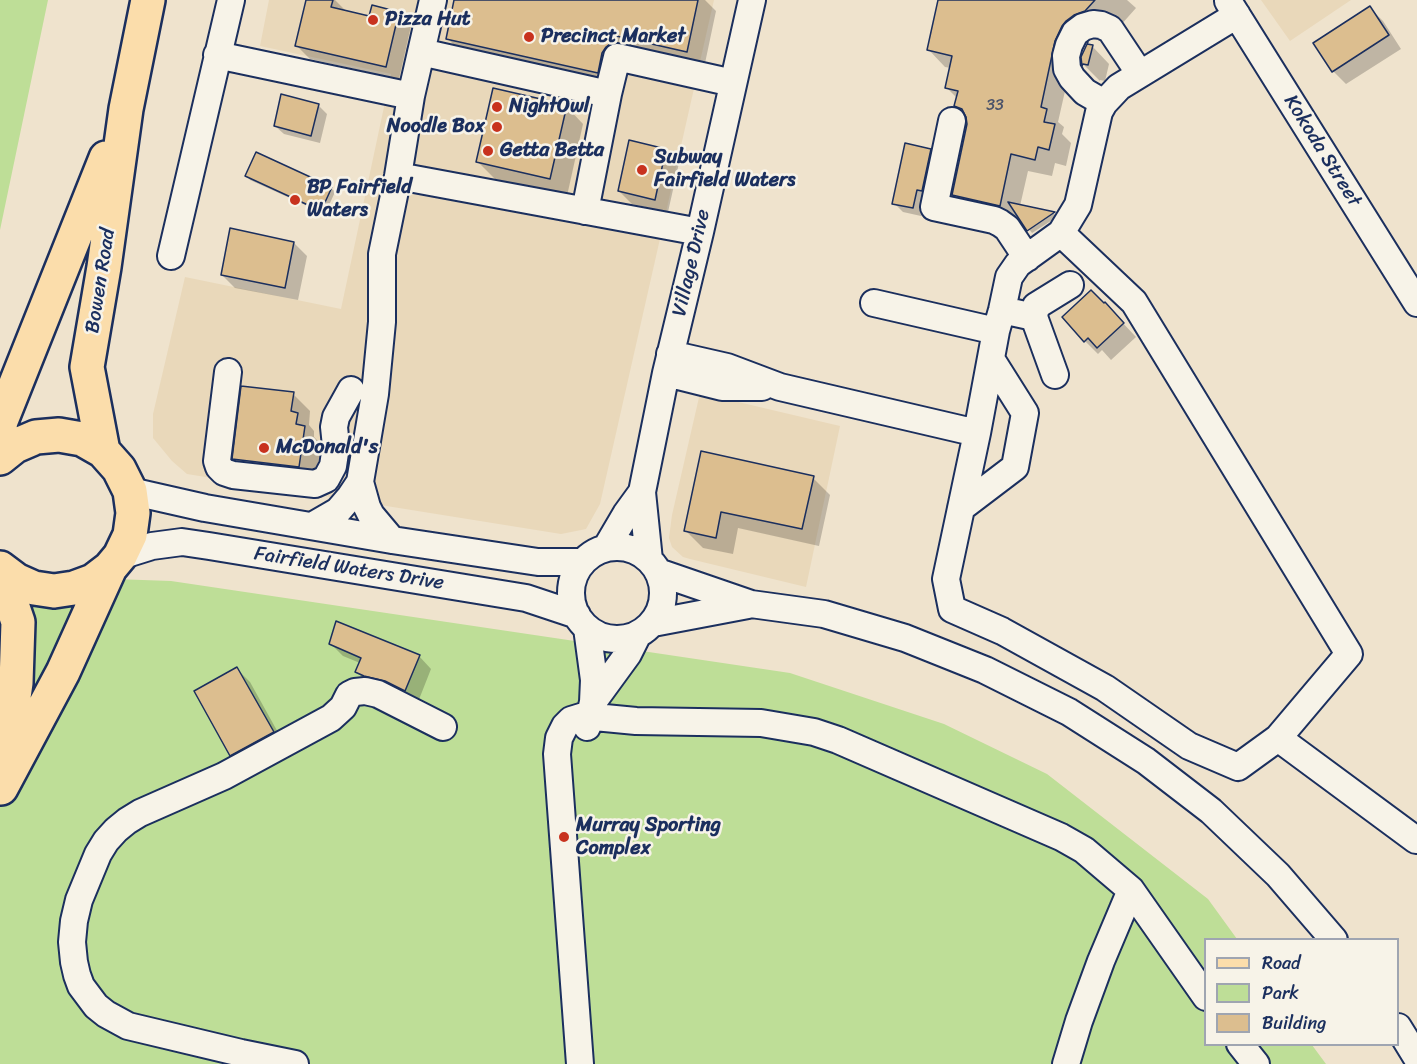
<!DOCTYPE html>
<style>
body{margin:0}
#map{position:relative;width:1417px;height:1064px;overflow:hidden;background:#efe3cd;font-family:Sriracha,sans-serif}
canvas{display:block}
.legend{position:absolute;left:1204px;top:938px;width:195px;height:108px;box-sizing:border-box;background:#f7f3e8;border:2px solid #9fa5b1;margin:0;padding:8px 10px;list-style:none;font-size:18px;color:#1b2f5e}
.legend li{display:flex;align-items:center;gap:12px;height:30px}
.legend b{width:30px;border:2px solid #9fa5b1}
</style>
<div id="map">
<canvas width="1417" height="1064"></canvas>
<ul class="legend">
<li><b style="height:8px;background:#fbddab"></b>Road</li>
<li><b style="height:16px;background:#bede97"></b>Park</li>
<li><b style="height:16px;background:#dcbe8f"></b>Building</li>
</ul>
</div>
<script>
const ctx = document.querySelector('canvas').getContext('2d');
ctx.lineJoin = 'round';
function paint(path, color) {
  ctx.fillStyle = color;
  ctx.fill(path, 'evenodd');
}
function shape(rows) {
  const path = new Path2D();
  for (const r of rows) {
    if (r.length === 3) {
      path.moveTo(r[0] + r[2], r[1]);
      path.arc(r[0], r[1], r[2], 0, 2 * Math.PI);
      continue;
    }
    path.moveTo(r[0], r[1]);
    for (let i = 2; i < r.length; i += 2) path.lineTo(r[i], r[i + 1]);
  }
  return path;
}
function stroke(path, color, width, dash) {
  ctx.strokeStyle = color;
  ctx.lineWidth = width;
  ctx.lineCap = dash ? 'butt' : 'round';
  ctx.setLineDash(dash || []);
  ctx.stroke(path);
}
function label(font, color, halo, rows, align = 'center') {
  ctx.font = font + ' Sriracha,sans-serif';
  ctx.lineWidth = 5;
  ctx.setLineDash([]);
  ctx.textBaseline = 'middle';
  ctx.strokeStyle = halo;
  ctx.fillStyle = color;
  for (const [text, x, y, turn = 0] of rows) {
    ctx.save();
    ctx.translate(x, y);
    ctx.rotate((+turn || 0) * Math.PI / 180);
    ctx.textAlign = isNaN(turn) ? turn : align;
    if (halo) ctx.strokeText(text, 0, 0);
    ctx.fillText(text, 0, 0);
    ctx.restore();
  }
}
paint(shape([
 [269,0,714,0,600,504,586,529,561,534,187,474,172,461,153,438,153,414,185,277,341,309,391,74,260,46],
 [1261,0,1351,0,1290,41],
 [700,393,840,426,806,587,690,559,683,557,672,547,669,538,672,515]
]), '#e9d8ba');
paint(shape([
 [0,0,48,0,0,230],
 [0,575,171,581,790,673,944,724,1047,774,1208,899,1237,939,1206,940,1206,1044,1312,1045,1326,1064,0,1064]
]), '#bede97');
paint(shape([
 [307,0,335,0,346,11,371,18,398,13,411,26,399,79,310,59,297,46],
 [456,0,705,0,716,11,704,68,619,71,615,89,465,56,448,39],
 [939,0,1127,0,1136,8,1120,26,1111,18,1079,43,1068,78,1058,122,1064,127,1062,134,1071,143,1066,166,1055,163,1052,176,1028,171,1020,206,1054,214,1057,217,1032,233,1018,215,1017,223,971,212,953,195,968,124,968,118,956,106,958,99,946,87,951,68,945,67,928,49],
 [1370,8,1383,21,1401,49,1346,84,1333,71,1315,44],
 [1092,46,1109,64,1105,81,1100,80,1100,81,1084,65,1083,58],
 [318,105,327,114,320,143,284,134,275,126],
 [566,106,583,124,567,196,495,179,478,162],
 [666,150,679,163,668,212,632,204,619,191],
 [930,150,939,159,925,197,921,216,903,212,894,203],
 [247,176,331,188,335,192,325,214,250,180],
 [294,243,307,256,298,300,235,288,222,275],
 [1105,304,1136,337,1111,360,1102,350,1098,354,1085,341],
 [293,394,310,411,309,425,314,431,314,437,321,444,315,484,251,476,234,458],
 [702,453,813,478,830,495,819,546,738,528,733,554,703,548,685,530],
 [330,643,419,656,431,669,418,702,369,684,357,672,360,663,343,656],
 [237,669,250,682,285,745,244,768,231,755]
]), '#0003');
const building = shape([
 [306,0,333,0,331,7,369,16,372,5,399,12,386,67,295,46,306,0],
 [454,0,698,0,687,52,612,35,610,44,606,47,602,53,598,73,446,39,454,0],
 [938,0,1095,0,1085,11,1074,15,1066,21,1062,26,1055,41,1041,107,1047,109,1044,122,1055,124,1049,150,1038,147,1035,160,1011,154,1000,206,952,195,967,124,966,117,962,109,954,106,958,91,945,88,952,56,927,50,938,0],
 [1370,6,1389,35,1332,72,1313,43,1370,6],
 [1088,42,1087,44,1093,45,1088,65,1083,64,1082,66,1081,57,1088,42],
 [493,88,567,105,550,179,476,162,493,88],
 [281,94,319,104,311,136,274,126,281,94],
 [629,140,666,149,655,200,618,191,629,140],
 [905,143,931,149,922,191,917,190,913,208,892,204,905,143],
 [256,152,332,187,321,211,245,176,256,152],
 [1008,202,1055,212,1027,231,1008,202],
 [230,228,294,242,285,288,221,275,230,228],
 [1091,290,1104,303,1105,302,1124,323,1097,348,1088,338,1084,342,1062,317,1091,290],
 [241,386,294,392,291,411,298,413,296,424,305,426,299,467,232,459,241,386],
 [701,451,814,476,802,529,721,512,716,538,684,531,701,451],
 [336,621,420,655,405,691,385,681,364,676,355,672,361,658,329,644,336,621],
 [237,667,274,732,230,756,194,691,237,667]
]);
paint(building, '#dcbe8f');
stroke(building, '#1b2f5e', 1.5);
const minor = shape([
 [1228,1,1417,303],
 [1237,15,1119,87,1104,103,1099,112,1078,205,1061,233,1018,264,1009,277,1002,310,996,331,977,433,946,579,952,609,1002,631,1105,688,1189,746,1238,767,1278,738,1416,840,1417,839],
 [421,52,608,94,617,57,733,83],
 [217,55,411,96],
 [1104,103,1085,92,1072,78,1067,69,1066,56,1069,45,1075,33,1083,27,1093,24,1101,25,1110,29,1140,74],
 [952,121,934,207,994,220,1000,223,1007,228,1027,258],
 [398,176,700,232],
 [585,211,608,94],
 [1061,233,1134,302,1349,654,1278,738],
 [171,256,231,0],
 [874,303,996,331],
 [1002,310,1034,317,1036,306,1070,285],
 [1034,317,1055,375],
 [670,354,727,367,780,387,977,433],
 [228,372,217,461,219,467,224,472,233,475,315,484,326,479,333,466,336,446,334,427,336,417,351,390],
 [666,373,722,387,762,387],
 [360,482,367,507,371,515,392,540],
 [130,491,205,508,392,540,538,562,582,562],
 [961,508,1015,467,1025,413,991,359],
 [312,526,338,511,350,497,360,482,375,394,382,322,382,254,398,176,411,96,433,0],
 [617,593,46],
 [606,548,626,514,642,492],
 [120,556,152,546,182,542,209,546,526,598,577,615],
 [649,560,642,492,666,373,700,232,752,0],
 [658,572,751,604,824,614,905,638,985,670,1069,712,1146,761,1211,811,1278,875,1334,940],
 [653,623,748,605],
 [587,628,594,680,593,702,587,727],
 [593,702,628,654,638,634],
 [1398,1027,1417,1058],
 [1240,1044,1256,1064],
 [295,1064,241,1053,128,1026,106,1014,96,1006,81,986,77,975,74,962,72,942,74,921,79,900,98,854,106,841,116,830,127,821,140,813,224,776,331,718,343,707,349,695,355,692,365,691,378,694,443,727],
 [580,1064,557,754,559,738,565,726,571,720,584,716,636,721,761,723,814,732,838,740,1061,837,1084,850,1131,890,1206,997],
 [1066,1064,1079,1021,1101,961,1131,890]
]);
const major = shape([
 [0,426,1,421,106,158],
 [103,451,87,367,104,267,126,109,148,0],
 [0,458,15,446,36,437,59,435,82,439,103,451,119,469,130,491,133,513,130,535,120,556,110,568,93,581,74,588,54,591,34,588,16,580,0,568],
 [0,569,18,622,16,683,4,767],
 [1,788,63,672,110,568]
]);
stroke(minor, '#1b2f5e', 30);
stroke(major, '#1b2f5e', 38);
stroke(minor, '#f7f3e8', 26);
stroke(major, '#fbddab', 33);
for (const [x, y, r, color] of [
 [373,20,6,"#c8321e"],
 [529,37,6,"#c8321e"],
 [497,107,6,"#c8321e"],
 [497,127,6,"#c8321e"],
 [488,151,6,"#c8321e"],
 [642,170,6,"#c8321e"],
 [295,200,6,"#c8321e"],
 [264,448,6,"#c8321e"],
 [564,837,6,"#c8321e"]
]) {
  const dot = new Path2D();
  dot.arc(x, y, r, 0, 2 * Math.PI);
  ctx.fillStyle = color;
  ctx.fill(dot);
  stroke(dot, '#f7f3e8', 2);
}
label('16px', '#4b536a', null, [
 ["33",995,106]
]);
label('bold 20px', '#1b2f5e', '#f7f3e8', [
 ["Pizza Hut",385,20],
 ["Precinct Market",541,37],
 ["NightOwl",509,107],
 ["Noodle Box",485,127,"right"],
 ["Getta Betta",500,151],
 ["Subway",654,158],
 ["Fairfield Waters",654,181],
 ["BP Fairfield",307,188],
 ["Waters",307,211],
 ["McDonald's",276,448],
 ["Murray Sporting",576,826],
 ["Complex",576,849]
], 'left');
label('20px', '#1b2f5e', '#f7f3e8', [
 ["Kokoda Street",1322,151,58],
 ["Village Drive",692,263,-77],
 ["Bowen Road",101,281,-81],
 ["Fairfield Waters Drive",349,569,9]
]);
</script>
